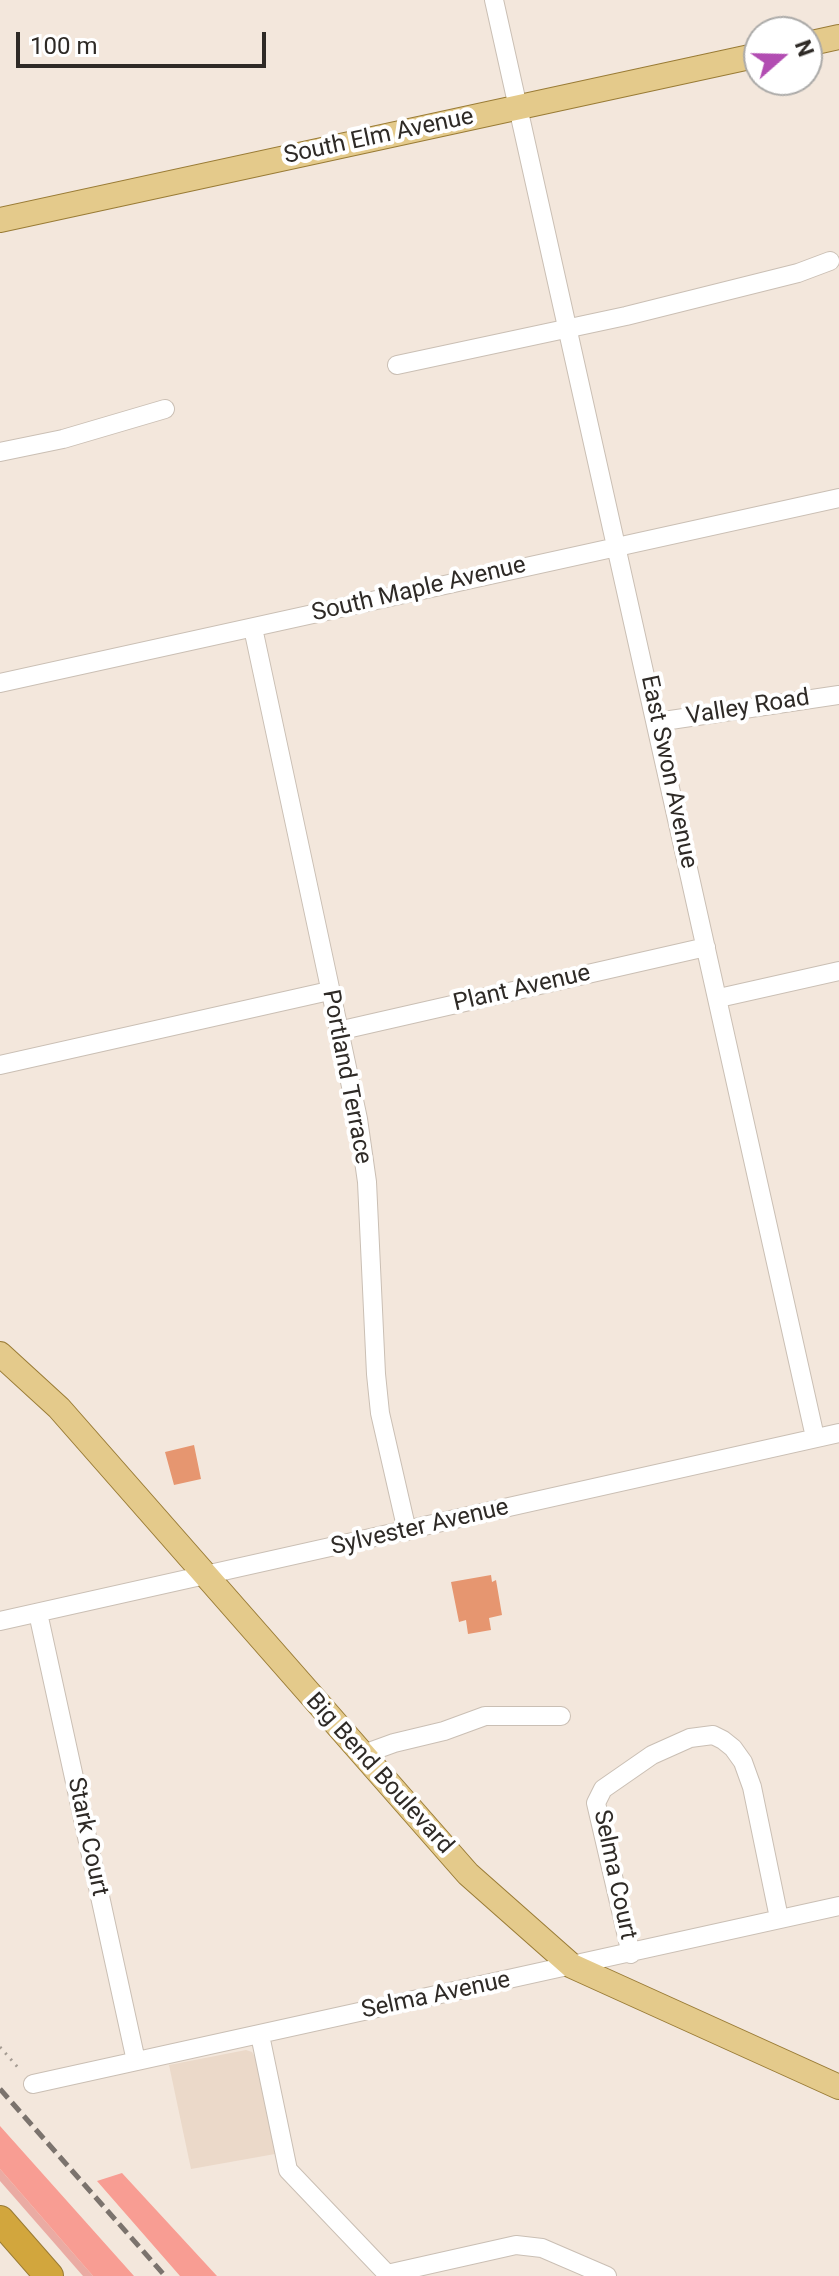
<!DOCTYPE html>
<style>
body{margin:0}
#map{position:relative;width:839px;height:2276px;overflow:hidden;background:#f3e7dc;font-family:Roboto,sans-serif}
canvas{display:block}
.north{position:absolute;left:743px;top:16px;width:80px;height:80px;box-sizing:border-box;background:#fff;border:2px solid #abaaa8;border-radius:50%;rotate:70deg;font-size:22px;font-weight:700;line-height:32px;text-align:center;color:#2e2a26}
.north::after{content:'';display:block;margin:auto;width:28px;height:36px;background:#b24db2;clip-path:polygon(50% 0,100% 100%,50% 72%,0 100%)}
.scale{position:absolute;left:16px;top:32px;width:250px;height:36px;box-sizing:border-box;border:4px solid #2e2a26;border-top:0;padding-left:10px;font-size:24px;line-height:28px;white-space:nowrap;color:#2e2a26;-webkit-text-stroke:6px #fff;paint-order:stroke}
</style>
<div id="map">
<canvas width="839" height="2276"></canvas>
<div class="north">N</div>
<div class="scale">100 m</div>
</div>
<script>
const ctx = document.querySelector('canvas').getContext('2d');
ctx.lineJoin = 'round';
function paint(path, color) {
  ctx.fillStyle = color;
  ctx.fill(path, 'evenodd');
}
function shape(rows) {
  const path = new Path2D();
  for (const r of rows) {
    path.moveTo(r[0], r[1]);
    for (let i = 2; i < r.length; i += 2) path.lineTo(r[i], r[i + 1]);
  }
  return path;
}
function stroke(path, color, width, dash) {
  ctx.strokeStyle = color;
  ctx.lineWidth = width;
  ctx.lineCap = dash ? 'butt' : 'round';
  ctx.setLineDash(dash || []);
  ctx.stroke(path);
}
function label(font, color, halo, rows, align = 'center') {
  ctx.font = font + ' Roboto,sans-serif';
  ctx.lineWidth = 8;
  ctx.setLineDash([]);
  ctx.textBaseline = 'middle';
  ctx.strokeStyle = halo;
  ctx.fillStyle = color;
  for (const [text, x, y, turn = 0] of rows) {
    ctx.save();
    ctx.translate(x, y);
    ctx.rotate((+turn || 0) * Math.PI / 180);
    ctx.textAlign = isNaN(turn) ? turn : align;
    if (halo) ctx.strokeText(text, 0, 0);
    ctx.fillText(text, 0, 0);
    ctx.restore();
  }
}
paint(shape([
 [246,2050,252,2052,255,2057,275,2154,191,2169,169,2065]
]), '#ebd9c9');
paint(shape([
 [0,2169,93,2276,83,2276,0,2181]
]), '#eaaba3');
paint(shape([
 [0,2126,25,2154,134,2276,93,2276,86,2268,0,2169],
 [122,2173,217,2276,180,2276,97,2181]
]), '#f89d93');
paint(shape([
 [194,1445,201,1479,174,1485,165,1452],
 [491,1575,492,1582,496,1580,502,1615,489,1618,491,1630,468,1634,466,1620,459,1622,451,1582]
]), '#e69670');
const minor = shape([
 [494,0,815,1437],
 [397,365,626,316,798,273,830,261],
 [0,452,63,439,165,409],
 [253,628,358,1119,367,1182,376,1374,380,1413,407,1531],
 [0,683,839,498],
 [657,722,839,695],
 [719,998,839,971],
 [338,1031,706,947],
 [0,1065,329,991],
 [38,1613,136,2061],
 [0,1621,839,1433],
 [361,1755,394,1743,444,1731,485,1716,561,1716],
 [631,1954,596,1803,603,1789,652,1755,690,1738,713,1735,723,1740,733,1748,743,1762,752,1787,779,1918],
 [260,2035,288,2170,389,2276],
 [33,2084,839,1906],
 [387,2274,516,2245,542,2248,607,2276]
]);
const major = shape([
 [807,44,839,37],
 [0,220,759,55],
 [0,1354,59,1408,468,1874,572,1966,839,2087]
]);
const highway = shape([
 [0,2220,49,2276]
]);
stroke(minor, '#cabfb4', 20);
stroke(major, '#997b35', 26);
stroke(highway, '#997b35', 30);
stroke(shape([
 [0,2047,21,2071]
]), '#a59c93', 3, [2, 6]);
stroke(minor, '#fff', 18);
stroke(major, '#e4ca8b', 24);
stroke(highway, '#d2a63d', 28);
stroke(shape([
 [0,2089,165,2276]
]), '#7b736d', 5, [12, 6]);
label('24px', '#2e2a26', '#fff', [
 ["South Elm Avenue",379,137,-12],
 ["South Maple Avenue",419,590,-13],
 ["Valley Road",748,708,-9],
 ["East Swon Avenue",668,772,78],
 ["Plant Avenue",522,989,-13],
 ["Portland Terrace",346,1077,79],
 ["Sylvester Avenue",420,1528,-13],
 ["Big Bend Boulevard",379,1774,48],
 ["Stark Court",87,1837,78],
 ["Selma Court",614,1875,78],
 ["Selma Avenue",436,1996,-12]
]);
</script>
